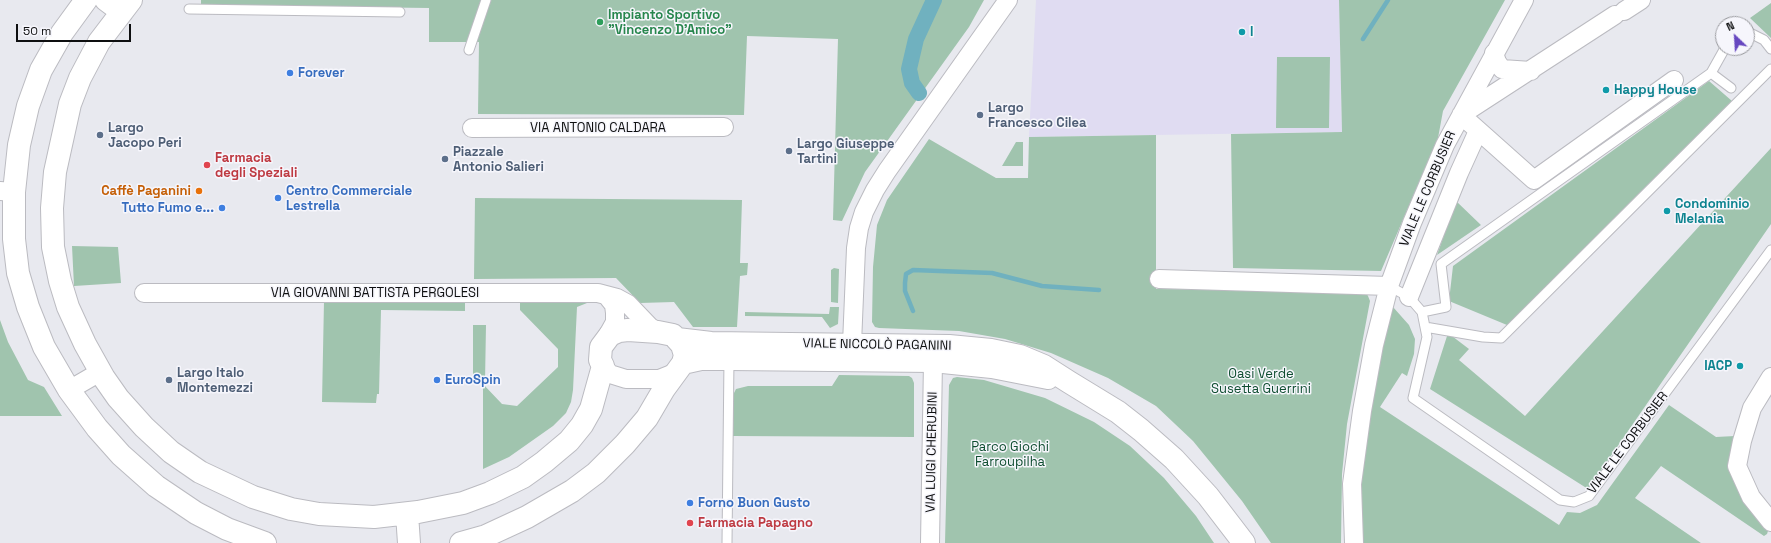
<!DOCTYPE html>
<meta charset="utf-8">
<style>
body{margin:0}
#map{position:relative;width:1771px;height:543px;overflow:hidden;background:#e8e9ef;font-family:"Space Grotesk",sans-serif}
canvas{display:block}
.north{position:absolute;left:1715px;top:16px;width:40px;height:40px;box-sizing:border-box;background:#f6f6fc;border:1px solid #999a9e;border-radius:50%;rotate:335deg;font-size:11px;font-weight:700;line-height:16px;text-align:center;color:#0e0f10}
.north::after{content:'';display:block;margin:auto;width:14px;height:18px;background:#6647c0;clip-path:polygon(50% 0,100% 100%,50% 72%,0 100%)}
.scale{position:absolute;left:16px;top:24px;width:115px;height:18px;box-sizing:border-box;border:2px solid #0e0f10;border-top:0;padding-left:5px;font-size:12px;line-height:14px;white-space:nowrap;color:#0e0f10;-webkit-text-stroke:3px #f6f6fc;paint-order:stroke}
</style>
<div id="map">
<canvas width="1771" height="543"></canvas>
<div class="north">N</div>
<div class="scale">50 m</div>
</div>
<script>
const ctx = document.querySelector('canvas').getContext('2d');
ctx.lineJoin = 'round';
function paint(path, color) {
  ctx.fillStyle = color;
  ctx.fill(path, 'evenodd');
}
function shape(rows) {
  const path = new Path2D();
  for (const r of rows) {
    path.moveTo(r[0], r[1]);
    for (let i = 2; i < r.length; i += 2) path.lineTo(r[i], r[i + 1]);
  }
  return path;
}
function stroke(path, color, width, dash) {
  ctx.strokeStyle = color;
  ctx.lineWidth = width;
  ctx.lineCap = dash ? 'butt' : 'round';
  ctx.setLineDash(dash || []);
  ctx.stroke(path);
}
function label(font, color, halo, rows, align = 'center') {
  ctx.font = font + ' "Space Grotesk",sans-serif';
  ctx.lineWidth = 3;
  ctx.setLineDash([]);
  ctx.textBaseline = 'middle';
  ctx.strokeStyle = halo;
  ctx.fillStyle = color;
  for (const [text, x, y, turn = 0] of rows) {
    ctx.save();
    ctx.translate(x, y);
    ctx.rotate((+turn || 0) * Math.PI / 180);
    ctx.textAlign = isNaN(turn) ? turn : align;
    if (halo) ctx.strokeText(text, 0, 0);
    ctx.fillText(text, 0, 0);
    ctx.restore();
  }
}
paint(shape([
 [1036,0,1339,0,1342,132,1029,137]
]), '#e0dcf2');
paint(shape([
 [201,0,984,0,969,27,865,172,842,221,833,220,838,39,747,36,744,115,478,114,479,42,429,42,429,8,201,5],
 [1339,0,1505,0,1443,111,1438,138,1381,271,1233,268,1231,134,1342,132],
 [1771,3,1771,38,1750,18],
 [1277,57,1330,57,1329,128,1276,128],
 [1709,81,1732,101,1507,325,1449,301,1453,266],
 [1156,135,1156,289,1365,291,1368,296,1370,301,1347,424,1342,474,1341,543,1271,543,1242,501,1193,441,1156,406,1108,378,1051,353,1005,339,959,331,879,328,875,327,872,322,873,267,877,225,887,200,929,139,996,178,1028,178,1029,137],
 [1016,142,1023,142,1023,166,1002,166],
 [1771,148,1771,224,1588,489,1430,389,1448,333,1469,349,1459,360,1525,416],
 [475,198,742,200,740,263,748,263,747,275,740,276,737,327,693,327,674,302,640,303,616,278,474,279],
 [1456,201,1481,225,1437,255],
 [72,246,118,247,121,283,74,286],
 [834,268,839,269,838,303,831,302,831,270],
 [324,301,465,301,465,311,381,310,379,394,377,394,376,403,322,402],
 [520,301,586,302,587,303,577,307,573,390,571,402,566,413,553,426,509,457,483,469,483,384,502,404,517,406,558,367,558,349,520,310],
 [830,307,839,307,838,324,830,328,822,317,745,316,745,312,829,314],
 [1393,307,1409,325,1415,339,1414,354,1407,376,1402,373,1380,407,1559,525,1567,512,1580,513,1597,505,1669,405,1716,437,1735,436,1763,526,1768,531,1767,534,1764,536,1661,466,1635,498,1701,543,1362,543,1361,473,1370,398],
 [0,320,8,342,28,380,44,387,62,416,0,416],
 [473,325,486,325,485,382,473,381],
 [839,375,909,376,912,378,914,383,914,437,733,436,733,395,736,389,748,386,832,386],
 [957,377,984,380,1045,398,1094,422,1130,446,1164,478,1196,516,1214,543,945,543,949,385,953,378]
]), '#a0c4ae');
stroke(shape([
 [1363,39,1388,0],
 [913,311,905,291,905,283,906,274,913,270,992,273,1042,286,1099,290]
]), '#70b1bf', 4.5);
stroke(shape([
 [919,93,912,83,909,69,916,39,934,0]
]), '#70b1bf', 16);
const service = shape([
 [189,9,400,12],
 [1747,34,1750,33,1764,40,1771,49],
 [469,50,486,0],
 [1711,73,1725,48],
 [1389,286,1409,297,1422,312,1427,337,1413,398,1560,500,1574,502,1589,496,1771,250],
 [1422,312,1446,307,1441,264,1711,73,1731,88],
 [1425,327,1483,337,1501,338,1771,69],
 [727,543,729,359]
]);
const minor = shape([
 [1624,11,1641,0],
 [1615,15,1461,115,1534,180,1674,80],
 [1494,53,1497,62,1502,69,1531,71],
 [472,128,724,127],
 [0,191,14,192],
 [1159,279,1389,286],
 [144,293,598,293,617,298,628,304,650,327,658,332],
 [1409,297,1459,173,1478,131],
 [605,340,615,322,615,313,614,305,606,295],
 [852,344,856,248,859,228,864,212,875,190,887,171,1008,0],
 [603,366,610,374,626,379,659,379,674,373],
 [1771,377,1752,408,1742,441,1737,466,1751,497,1771,522],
 [69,390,100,372],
 [930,543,933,361],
 [1354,543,1352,484,1362,411,1374,345,1389,286,1412,223,1445,145,1524,0]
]);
const tertiary = shape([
 [86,0,62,33,41,70,28,106,19,145,14,192,14,239,18,273,28,307,44,347,69,390,97,428,121,455,156,486,196,513,227,529,265,543],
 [106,0,122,12],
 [131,0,99,42,80,78,70,104,55,172,52,208,53,247,60,281,68,307,85,344,104,378,118,398,144,427,171,452,200,472,253,497,291,509,319,514,374,517,418,512,463,503,490,493,523,477,544,462,569,441,582,425,591,409,603,366,600,360,601,347,610,335,619,331,628,330,658,332,673,335,682,345,685,355,683,363,664,389,647,418,625,444,596,473,572,491,527,517,486,536,461,543],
 [677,339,711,343,949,346,991,350,1020,356,1044,366,1069,382,1118,412,1141,430,1174,459,1208,496,1244,543],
 [683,363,701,359,729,359,933,361,992,367,1048,378],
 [407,514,409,543]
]);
stroke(service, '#bbbbc1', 11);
stroke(minor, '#bbbbc1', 20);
stroke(tertiary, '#bbbbc1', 24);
stroke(service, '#fff', 9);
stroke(minor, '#fff', 18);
stroke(tertiary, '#fff', 22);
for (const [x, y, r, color] of [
 [600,22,4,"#2e9e5b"],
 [1242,32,4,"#0f9aa8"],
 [290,73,4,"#3f7fe0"],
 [1606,90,4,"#0f9aa8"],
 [980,115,4,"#5c6f8a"],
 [100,135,4,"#5c6f8a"],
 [789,151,4,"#5c6f8a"],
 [445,159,4,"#5c6f8a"],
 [207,165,4,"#e0444e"],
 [199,191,4,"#e8710a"],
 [278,198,4,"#3f7fe0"],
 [222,208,4,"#3f7fe0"],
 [1667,211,4,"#0f9aa8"],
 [1740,366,4,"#0f9aa8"],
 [169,380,4,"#5c6f8a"],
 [437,380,4,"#3f7fe0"],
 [690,503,4,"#3f7fe0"],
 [690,523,4,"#e0444e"]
]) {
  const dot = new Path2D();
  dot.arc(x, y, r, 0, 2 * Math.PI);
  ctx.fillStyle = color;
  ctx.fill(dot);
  stroke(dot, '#f6f6fc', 1.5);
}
label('bold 13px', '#27864d', '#f6f6fc', [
 ["Impianto Sportivo",608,15],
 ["\"Vincenzo D'Amico\"",608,30]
], 'left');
label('bold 13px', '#0d838f', '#f6f6fc', [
 ["I",1250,32],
 ["Happy House",1614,90],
 ["Condominio",1675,204],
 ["Melania",1675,219],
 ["IACP",1732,366,"right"]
], 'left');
label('bold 13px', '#366cbe', '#f6f6fc', [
 ["Forever",298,73],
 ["Centro Commerciale",286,191],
 ["Lestrella",286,206],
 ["Tutto Fumo e...",214,208,"right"],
 ["EuroSpin",445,380],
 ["Forno Buon Gusto",698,503]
], 'left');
label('bold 13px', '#4e5e75', '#f6f6fc', [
 ["Largo",988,108],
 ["Francesco Cilea",988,123],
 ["Largo",108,128],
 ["Jacopo Peri",108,143],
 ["Largo Giuseppe",797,144],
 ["Tartini",797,159],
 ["Piazzale",453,152],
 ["Antonio Salieri",453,167],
 ["Largo Italo",177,373],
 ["Montemezzi",177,388]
], 'left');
label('13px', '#0e0f10', '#f6f6fc', [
 ["VIA ANTONIO CALDARA",598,128],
 ["VIALE LE CORBUSIER",1428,189,-67],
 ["VIA GIOVANNI BATTISTA PERGOLESI",375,293],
 ["VIALE NICCOLÒ PAGANINI",877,345,1],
 ["VIALE LE CORBUSIER",1628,443,-53],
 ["VIA LUIGI CHERUBINI",932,452,-89]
]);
label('bold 13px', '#be3a42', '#f6f6fc', [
 ["Farmacia",215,158],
 ["degli Speziali",215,173],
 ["Farmacia Papagno",698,523]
], 'left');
label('bold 13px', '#c56008', '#f6f6fc', [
 ["Caffè Paganini",191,191]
], 'right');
label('13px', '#0e4d30', '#f6f6fc', [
 ["Oasi Verde",1261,374],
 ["Susetta Guerrini",1261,389],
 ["Parco Giochi",1010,447],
 ["Farroupilha",1010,462]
]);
</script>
